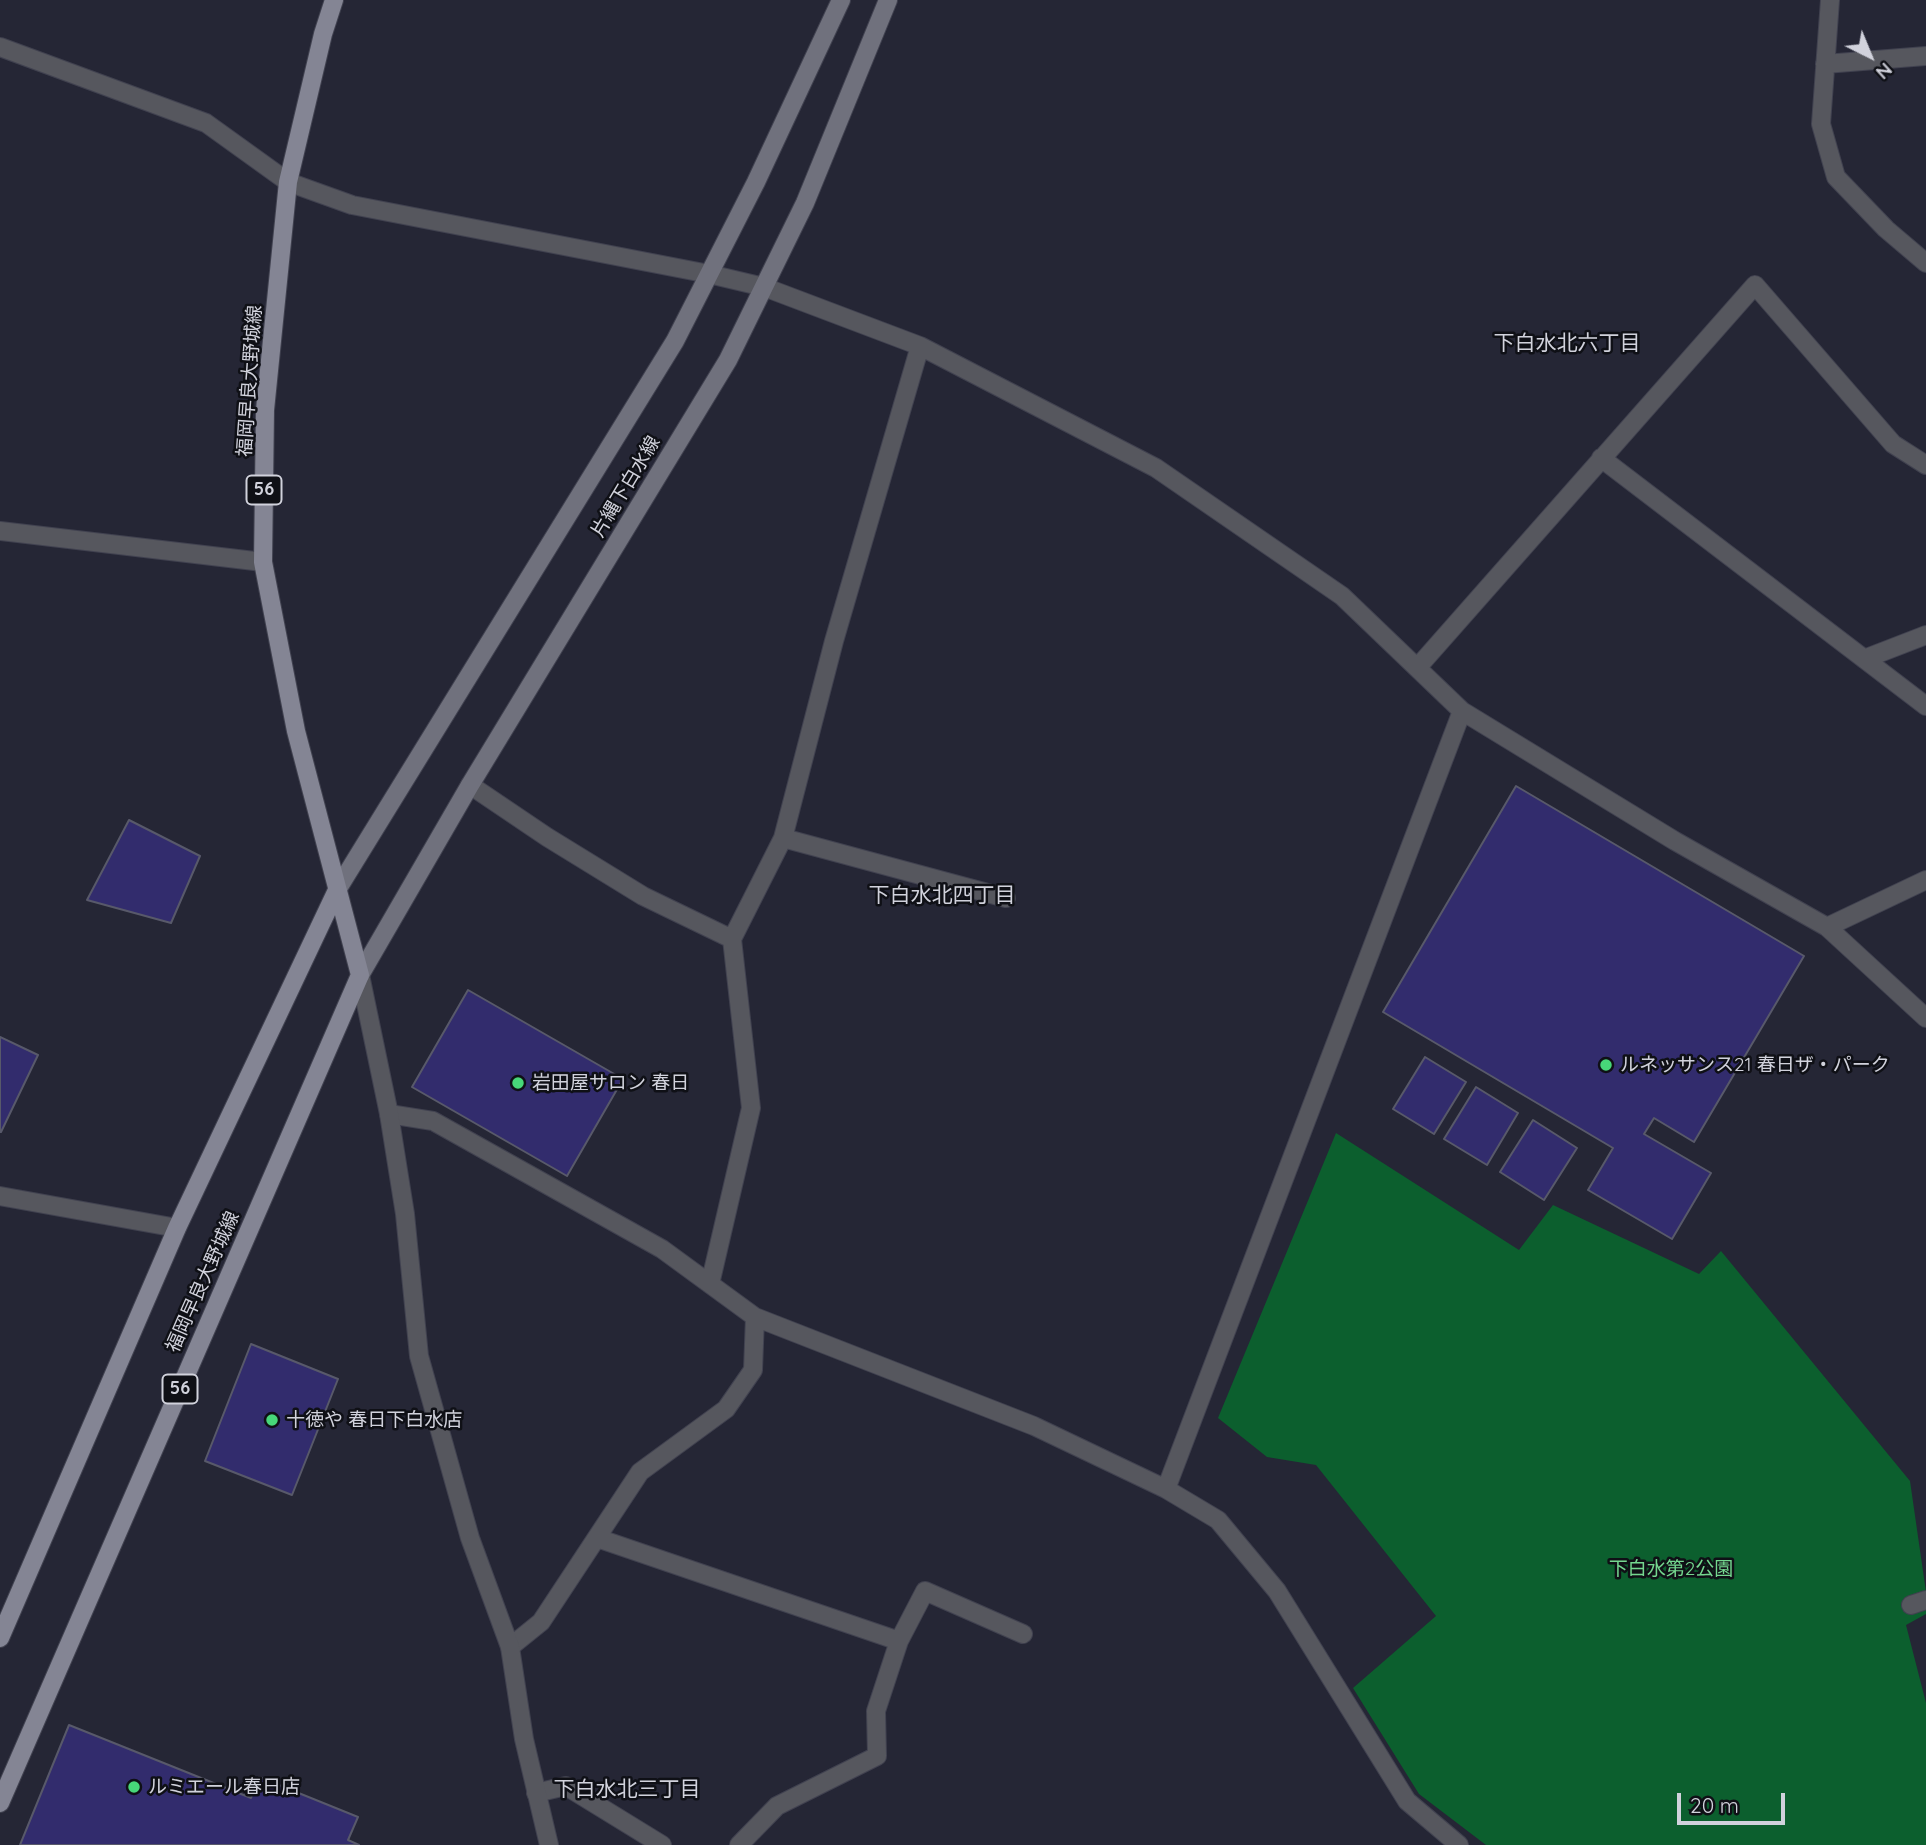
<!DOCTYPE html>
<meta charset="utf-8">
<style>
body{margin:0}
#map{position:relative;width:1926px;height:1845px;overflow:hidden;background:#252635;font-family:Quicksand,sans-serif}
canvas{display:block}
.north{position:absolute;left:1835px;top:21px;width:70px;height:70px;-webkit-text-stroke:5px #0f1016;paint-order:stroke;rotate:137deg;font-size:19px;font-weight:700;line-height:28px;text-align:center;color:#d1d2dc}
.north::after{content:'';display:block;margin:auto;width:24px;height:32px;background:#d1d2dc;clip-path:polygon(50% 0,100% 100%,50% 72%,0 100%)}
.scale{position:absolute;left:1677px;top:1793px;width:108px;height:32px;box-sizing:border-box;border:4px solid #d1d2dc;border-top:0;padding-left:9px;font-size:21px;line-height:24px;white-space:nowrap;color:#d1d2dc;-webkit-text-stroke:5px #0f1016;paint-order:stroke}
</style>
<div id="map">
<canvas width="1926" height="1845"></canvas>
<div class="north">N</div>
<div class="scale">20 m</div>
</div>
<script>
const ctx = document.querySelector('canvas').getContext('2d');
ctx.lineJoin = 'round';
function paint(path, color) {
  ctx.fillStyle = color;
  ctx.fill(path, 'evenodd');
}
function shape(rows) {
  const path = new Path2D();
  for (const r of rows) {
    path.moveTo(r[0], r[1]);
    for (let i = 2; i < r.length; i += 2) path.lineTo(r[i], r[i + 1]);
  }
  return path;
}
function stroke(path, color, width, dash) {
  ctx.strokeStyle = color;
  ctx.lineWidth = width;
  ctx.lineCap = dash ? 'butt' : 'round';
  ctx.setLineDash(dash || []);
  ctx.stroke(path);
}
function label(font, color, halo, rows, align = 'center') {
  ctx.font = font + ' Quicksand,"Noto Sans JP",sans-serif';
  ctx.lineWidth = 5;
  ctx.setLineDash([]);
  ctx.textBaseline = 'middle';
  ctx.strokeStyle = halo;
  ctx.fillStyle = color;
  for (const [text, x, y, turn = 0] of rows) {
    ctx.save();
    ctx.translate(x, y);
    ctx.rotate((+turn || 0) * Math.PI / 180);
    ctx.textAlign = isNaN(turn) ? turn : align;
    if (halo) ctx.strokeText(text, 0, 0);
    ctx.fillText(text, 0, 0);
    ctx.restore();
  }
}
paint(shape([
 [1336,1133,1519,1250,1553,1205,1699,1274,1721,1251,1910,1481,1926,1592,1926,1614,1906,1625,1926,1703,1926,1845,1486,1845,1419,1794,1353,1688,1436,1616,1316,1465,1267,1457,1218,1418]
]), '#0c5f2e');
const building = shape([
 [1516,786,1804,956,1694,1142,1654,1118,1644,1134,1711,1173,1672,1239,1588,1190,1613,1148,1383,1012,1516,786],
 [129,820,200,856,171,923,87,900,129,820],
 [468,990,623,1079,567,1176,412,1087,468,990],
 [0,1037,38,1055,1,1132,0,1132,0,1037],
 [1425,1057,1466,1082,1434,1134,1393,1109,1425,1057],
 [1476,1087,1518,1113,1487,1165,1444,1139,1476,1087],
 [1533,1120,1577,1148,1544,1200,1500,1172,1533,1120],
 [251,1344,338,1379,292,1495,205,1461,251,1344],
 [69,1725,251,1798,259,1777,358,1817,348,1840,359,1845,20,1845,69,1725]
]);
paint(building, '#322c6d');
stroke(building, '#58596a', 2);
const minor = shape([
 [1830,0,1821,124,1836,177,1886,229,1926,263],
 [1825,64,1926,56],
 [764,287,920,346,1156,468,1342,596,1462,711,1675,841,1827,927,1926,1018],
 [1601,458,1926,706],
 [0,531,263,562],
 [1864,659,1926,635],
 [1417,668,1755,285,1893,444,1926,465],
 [470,785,547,837,643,896,732,939],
 [783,838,1006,898],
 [1827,927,1926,880],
 [389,1114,433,1121,662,1249,755,1317,1034,1426,1166,1489,1218,1520,1277,1591,1407,1801,1459,1845],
 [0,1196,177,1228],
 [710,1284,751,1108,732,939,783,838,834,641,920,346],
 [1166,1489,1462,711],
 [597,1538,899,1641],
 [1911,1605,1926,1600],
 [510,1647,541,1622,640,1472,726,1409,753,1370,755,1317],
 [536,1793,566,1786,662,1845],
 [739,1845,777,1806,877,1756,876,1711,899,1641,925,1591,1023,1634]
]);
const tertiary = shape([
 [0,47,206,123,288,182,352,205,709,274,764,287],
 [360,975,389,1114,405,1214,419,1356,470,1538,510,1647,524,1739,549,1845]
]);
const secondary = shape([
 [337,890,675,341,756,182,841,0],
 [360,975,470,785,728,360,805,203,888,0]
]);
const primary = shape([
 [0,1638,177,1228,337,890],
 [0,1803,360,975,296,731,263,562,265,410,288,182,323,34,334,0]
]);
stroke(minor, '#414250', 20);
stroke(tertiary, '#414250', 20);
stroke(secondary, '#414250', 20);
stroke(primary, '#414250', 20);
stroke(minor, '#56575e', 18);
stroke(tertiary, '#56575e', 18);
stroke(secondary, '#70717d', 18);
stroke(primary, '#848594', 18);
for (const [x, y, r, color] of [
 [1606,1065,7,"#47d779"],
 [518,1083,7,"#47d779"],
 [272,1420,7,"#47d779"],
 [134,1787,7,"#47d779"]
]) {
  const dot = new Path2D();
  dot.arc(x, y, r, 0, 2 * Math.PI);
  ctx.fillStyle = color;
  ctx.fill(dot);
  stroke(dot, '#0f1016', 2.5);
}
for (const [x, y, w] of [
 [264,490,35],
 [180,1389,35]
]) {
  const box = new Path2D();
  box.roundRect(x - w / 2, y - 14.5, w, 29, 5);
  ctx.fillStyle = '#0f1016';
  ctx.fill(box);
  stroke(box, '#d1d2dc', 2);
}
label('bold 18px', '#d1d2dc', null, [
 ["56",264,490],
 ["56",180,1389]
]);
label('19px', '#d1d2dc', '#0f1016', [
 ["福岡早良大野城線",250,381,-86],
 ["片縄下白水線",626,487,-59],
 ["福岡早良大野城線",203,1282,-66]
]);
label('19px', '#d1d2dc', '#0f1016', [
 ["ルネッサンス21 春日ザ・パーク",1620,1065],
 ["岩田屋サロン 春日",532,1083],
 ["十徳や 春日下白水店",286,1420],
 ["ルミエール春日店",148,1787]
], 'left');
label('19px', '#74d78f', '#0f1016', [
 ["下白水第2公園",1671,1569]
]);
label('21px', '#d1d2dc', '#0f1016', [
 ["下白水北六丁目",1567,344],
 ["下白水北四丁目",942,896],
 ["下白水北三丁目",627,1790]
]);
</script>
